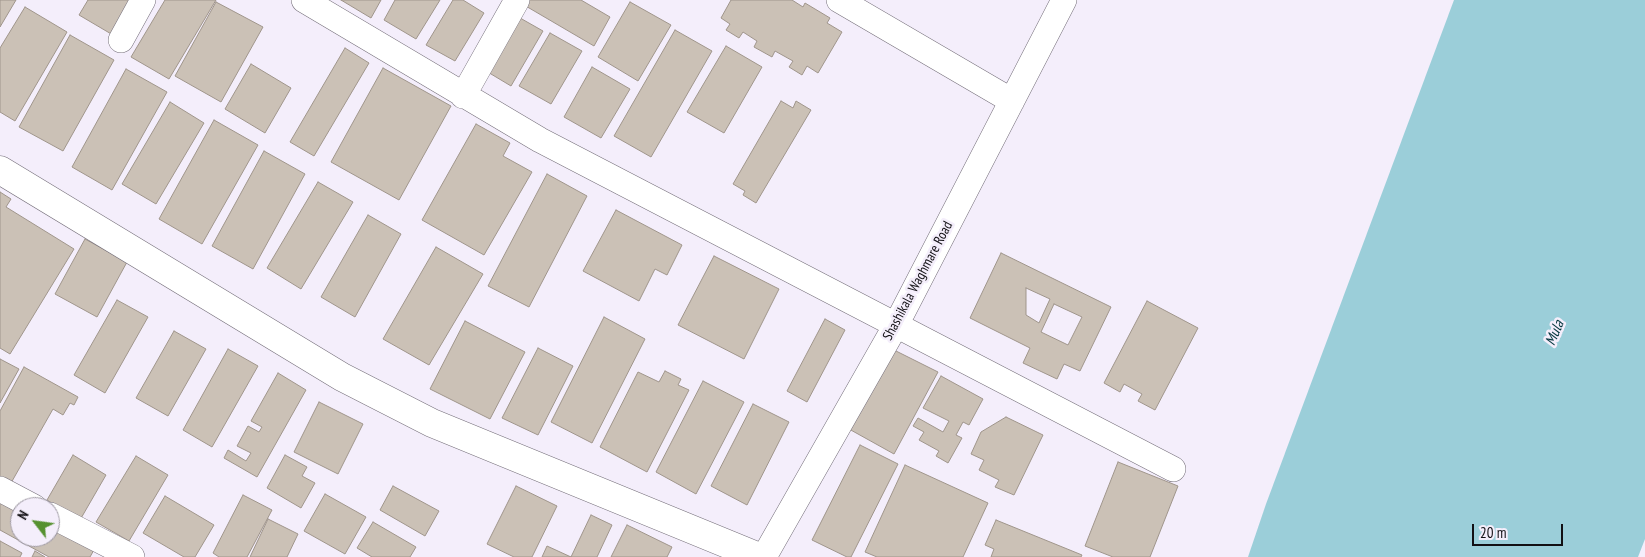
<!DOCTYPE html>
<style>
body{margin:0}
#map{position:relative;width:1645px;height:557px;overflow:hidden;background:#f4eefb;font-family:"PT Sans Narrow",sans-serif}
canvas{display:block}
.north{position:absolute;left:10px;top:497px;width:50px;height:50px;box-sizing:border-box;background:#f4eefb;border:1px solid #9a959f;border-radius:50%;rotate:300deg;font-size:14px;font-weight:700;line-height:20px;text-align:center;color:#121014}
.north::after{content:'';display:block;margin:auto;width:18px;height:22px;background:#569130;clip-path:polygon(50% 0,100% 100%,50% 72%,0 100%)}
.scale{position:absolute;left:1472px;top:524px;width:91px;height:22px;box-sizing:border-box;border:2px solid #121014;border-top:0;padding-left:6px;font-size:15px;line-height:18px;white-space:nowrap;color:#121014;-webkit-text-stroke:4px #f4eefb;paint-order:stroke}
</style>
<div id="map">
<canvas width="1645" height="557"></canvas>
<div class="north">N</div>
<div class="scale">20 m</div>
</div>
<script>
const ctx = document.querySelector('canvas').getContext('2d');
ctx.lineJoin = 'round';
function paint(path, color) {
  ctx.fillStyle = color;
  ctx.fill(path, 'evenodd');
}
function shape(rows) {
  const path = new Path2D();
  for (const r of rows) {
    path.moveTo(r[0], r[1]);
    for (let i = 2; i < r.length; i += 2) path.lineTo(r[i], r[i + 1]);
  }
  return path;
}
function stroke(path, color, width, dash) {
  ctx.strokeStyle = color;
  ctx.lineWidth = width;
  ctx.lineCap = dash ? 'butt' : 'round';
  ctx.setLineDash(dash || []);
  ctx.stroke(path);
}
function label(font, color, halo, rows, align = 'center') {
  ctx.font = font + ' "PT Sans Narrow",sans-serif';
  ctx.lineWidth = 5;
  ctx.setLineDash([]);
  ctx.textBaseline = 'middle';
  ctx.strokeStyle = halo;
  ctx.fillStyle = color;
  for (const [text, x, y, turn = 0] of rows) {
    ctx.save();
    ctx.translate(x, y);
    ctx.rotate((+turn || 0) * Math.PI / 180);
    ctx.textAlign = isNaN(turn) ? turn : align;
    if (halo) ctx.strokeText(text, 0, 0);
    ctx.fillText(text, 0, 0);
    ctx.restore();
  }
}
paint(shape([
 [1454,0,1645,0,1645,539,1638,557,1248,557,1266,504]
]), '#9bced9');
const building = shape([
 [0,0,16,0,0,27,0,0],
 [88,0,140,0,118,38,79,15,88,0],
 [165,0,216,0,169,79,131,57,165,0],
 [341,0,381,0,371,18,341,0],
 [395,0,440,0,416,39,384,20,395,0],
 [453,0,463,0,484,13,455,61,426,45,453,0],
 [528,0,581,0,610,17,594,46,524,5,528,0],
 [731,0,792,0,803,7,805,3,830,18,827,23,842,32,818,73,807,66,802,75,789,67,793,61,775,51,772,57,754,47,757,41,743,32,739,38,726,30,730,24,721,18,731,0],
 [216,2,263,27,221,102,175,76,216,2],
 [630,2,671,25,638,81,598,57,630,2],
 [25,7,67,32,15,121,0,112,0,48,25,7],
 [513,14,543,31,511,86,481,68,513,14],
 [675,30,712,51,651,157,614,136,675,30],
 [550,33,582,51,551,104,519,86,550,33],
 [70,35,114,60,63,151,19,127,70,35],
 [726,46,762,67,724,133,687,112,726,46],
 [345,48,369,63,314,156,290,142,345,48],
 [251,64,291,88,265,133,225,109,251,64],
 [592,67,630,89,601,138,564,117,592,67],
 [383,68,451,106,399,200,331,162,383,68],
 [126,69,167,92,112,190,72,167,126,69],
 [781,101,793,108,796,101,811,110,756,203,743,195,745,191,733,184,781,101],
 [170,102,204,123,156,204,122,184,170,102],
 [214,120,258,145,202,244,159,219,214,120],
 [476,124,510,143,503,156,532,172,484,255,422,220,476,124],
 [264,151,305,174,253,269,212,246,264,151],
 [547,174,587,196,529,307,488,286,547,174],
 [318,182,353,202,301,289,267,268,318,182],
 [0,192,11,199,6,207,74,249,10,354,0,348,0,192],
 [616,210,682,245,667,275,655,269,639,301,583,271,616,210],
 [368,215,401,234,355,317,321,297,368,215],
 [85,239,127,262,97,317,55,294,85,239],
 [436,247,483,274,429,365,383,339,436,247],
 [1001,253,1111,307,1080,371,1064,364,1057,379,1023,363,1030,348,970,318,1001,253],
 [1026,288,1050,299,1039,323,1026,315,1026,288],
 [1054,304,1082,317,1068,345,1041,332,1054,304],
 [714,256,779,289,744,359,678,325,714,256],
 [117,300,148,317,105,393,74,375,117,300],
 [1147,301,1198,328,1155,410,1138,401,1142,394,1124,384,1120,392,1104,383,1147,301],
 [604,317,645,339,592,443,551,422,604,317],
 [825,319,845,330,807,402,787,391,825,319],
 [465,321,525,352,490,419,430,389,465,321],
 [174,331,206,349,168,416,136,398,174,331],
 [538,348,573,366,538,435,502,418,538,348],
 [228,349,258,366,212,447,183,430,228,349],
 [892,349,938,372,894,454,849,429,892,349],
 [0,359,19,369,0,403,0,359],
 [24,367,78,397,74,405,70,403,63,415,53,409,11,483,0,477,0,411,24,367],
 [665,371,681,379,678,385,689,390,647,472,600,447,638,372,659,382,665,371],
 [278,373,306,390,257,477,224,458,228,450,246,461,251,453,237,446,248,426,259,432,262,427,251,421,278,373],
 [941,376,983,399,969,425,963,422,956,435,962,438,948,463,936,456,939,451,919,440,924,432,913,426,918,418,943,432,949,421,923,408,941,376],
 [703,381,744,402,696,494,656,472,703,381],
 [319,402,363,424,338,474,294,452,319,402],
 [753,404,789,422,747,505,711,486,753,404],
 [1006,417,1043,435,1014,495,995,487,999,480,979,470,984,460,971,454,981,432,1006,417],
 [860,445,898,464,851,557,847,557,812,540,860,445],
 [73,455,106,475,80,520,47,500,73,455],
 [285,455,307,467,302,476,315,483,301,508,267,488,285,455],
 [136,456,168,475,129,541,96,522,136,456],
 [1118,462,1178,486,1150,557,1113,557,1085,546,1118,462],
 [905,465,988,503,963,557,877,557,865,552,905,465],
 [393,486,439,511,425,536,380,510,393,486],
 [516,486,557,506,532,557,514,557,487,544,516,486],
 [325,494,366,517,345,554,304,531,325,494],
 [0,495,20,507,20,537,50,537,50,523,95,548,90,557,49,557,0,530,0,495],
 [243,495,272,510,247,557,219,557,213,553,243,495],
 [165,496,214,525,195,557,184,557,143,533,165,496],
 [591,515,612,525,597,557,542,557,547,546,571,557,591,515],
 [268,519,298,534,287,557,250,557,268,519],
 [996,520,1082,555,1081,557,991,557,994,549,985,545,996,520],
 [373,522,416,547,410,557,372,557,357,548,373,522],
 [627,525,672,547,667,557,611,557,627,525],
 [0,541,22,553,20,557,0,557,0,541],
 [35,551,45,557,32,557,35,551]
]);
paint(building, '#cbc1b6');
stroke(building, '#9f958b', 1);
const minor = shape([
 [304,0,540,140,1173,469],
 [839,0,1012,101],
 [121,40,143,0],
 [463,96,517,0],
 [0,489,34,507],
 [50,515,132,557],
 [764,557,896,325,1064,0]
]);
const tertiary = shape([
 [0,170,342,377,432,423,759,557]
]);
stroke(minor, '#746e79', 26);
stroke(tertiary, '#746e79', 29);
stroke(minor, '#fff', 25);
stroke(tertiary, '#fff', 28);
label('14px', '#121014', '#f4eefb', [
 ["Shashikala Waghmare Road",918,281,-62]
]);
label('italic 15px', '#04363e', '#f4eefb', [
 ["Mula",1555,333,-67]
]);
</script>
